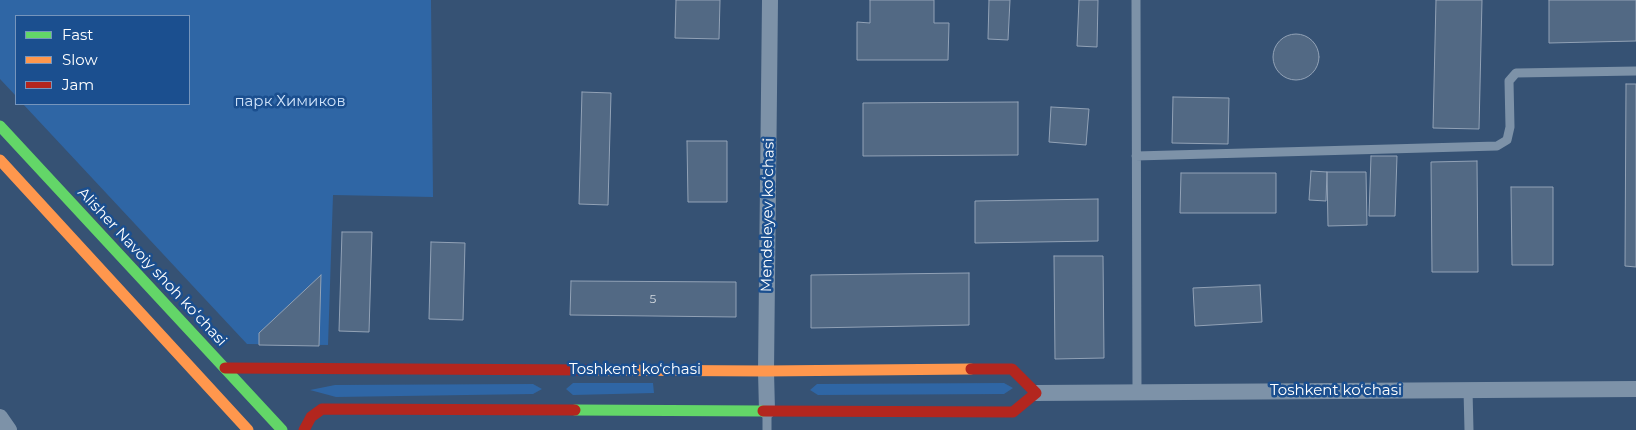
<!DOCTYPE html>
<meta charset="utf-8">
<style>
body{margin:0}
#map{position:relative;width:1636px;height:430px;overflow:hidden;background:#365274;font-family:Montserrat,sans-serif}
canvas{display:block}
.legend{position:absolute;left:15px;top:15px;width:175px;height:90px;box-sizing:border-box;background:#1b4f8f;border:1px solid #7695bc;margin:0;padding:6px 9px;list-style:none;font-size:15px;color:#fff}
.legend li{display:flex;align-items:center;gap:10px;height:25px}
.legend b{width:25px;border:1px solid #7695bc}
</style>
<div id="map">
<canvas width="1636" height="430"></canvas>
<ul class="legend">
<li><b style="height:6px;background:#63d668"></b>Fast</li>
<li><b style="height:6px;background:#ff974d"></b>Slow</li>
<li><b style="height:6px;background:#b3261e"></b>Jam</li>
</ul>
</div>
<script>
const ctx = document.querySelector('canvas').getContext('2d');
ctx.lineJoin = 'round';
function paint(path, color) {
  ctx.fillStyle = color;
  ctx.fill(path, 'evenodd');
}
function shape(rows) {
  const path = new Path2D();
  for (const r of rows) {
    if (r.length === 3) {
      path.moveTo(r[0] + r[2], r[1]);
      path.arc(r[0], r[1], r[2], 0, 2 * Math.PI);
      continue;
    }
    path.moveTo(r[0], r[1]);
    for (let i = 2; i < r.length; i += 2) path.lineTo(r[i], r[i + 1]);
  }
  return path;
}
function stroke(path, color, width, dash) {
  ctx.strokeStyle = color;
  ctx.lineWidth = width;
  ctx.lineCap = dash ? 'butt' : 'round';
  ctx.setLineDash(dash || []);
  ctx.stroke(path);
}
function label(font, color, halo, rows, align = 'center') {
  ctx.font = font + ' Montserrat,sans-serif';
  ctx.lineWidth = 5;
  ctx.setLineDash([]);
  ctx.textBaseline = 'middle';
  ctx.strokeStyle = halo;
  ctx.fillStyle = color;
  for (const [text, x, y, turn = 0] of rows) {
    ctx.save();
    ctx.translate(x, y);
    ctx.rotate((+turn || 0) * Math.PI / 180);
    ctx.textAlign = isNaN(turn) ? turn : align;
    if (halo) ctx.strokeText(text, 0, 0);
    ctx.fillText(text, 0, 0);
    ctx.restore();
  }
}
paint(shape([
 [0,0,431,0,433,197,333,195,328,345,247,344,23,104,189,104,189,16,16,16,16,96,0,79],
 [573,383,653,383,654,393,573,395,566,389],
 [1004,383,1013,388,1004,394,818,395,810,390,817,384],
 [533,384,542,389,533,394,336,397,310,390,335,385]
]), '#2f66a5');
const building = shape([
 [676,0,720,0,719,39,675,38,676,0],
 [870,0,934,0,934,23,949,23,948,60,857,60,857,22,870,23,870,0],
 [989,0,1010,0,1008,40,988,39,989,0],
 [1079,0,1098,0,1097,47,1077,46,1079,0],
 [1436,0,1482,0,1479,129,1433,128,1436,0],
 [1549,0,1636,0,1636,41,1549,43,1549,0],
 [1296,57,23],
 [1626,84,1636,84,1636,267,1625,266,1626,84],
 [582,92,611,93,608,205,579,204,582,92],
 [1173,97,1229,98,1228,144,1172,143,1173,97],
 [1018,102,1018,155,863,156,863,103,1018,102],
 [1051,107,1089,109,1086,145,1049,142,1051,107],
 [687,141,727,141,727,202,688,202,687,141],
 [1371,156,1397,156,1395,216,1369,216,1371,156],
 [1477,161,1478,272,1432,272,1431,162,1477,161],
 [1311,171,1327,172,1326,201,1309,200,1311,171],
 [1327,172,1366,172,1367,225,1328,226,1327,172],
 [1181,173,1276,173,1276,213,1180,213,1181,173],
 [1511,187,1553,187,1553,265,1512,265,1511,187],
 [1098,199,1098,241,975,243,975,201,1098,199],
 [342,232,372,232,369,332,339,331,342,232],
 [431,242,465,243,463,320,429,319,431,242],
 [1054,256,1103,256,1104,358,1055,359,1054,256],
 [969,273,969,325,811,328,811,275,969,273],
 [321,275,319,346,259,345,259,333,321,275],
 [571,281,736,282,736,317,570,315,571,281],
 [1260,285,1262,322,1195,326,1193,288,1260,285]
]);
paint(building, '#526984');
stroke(building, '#92a2b6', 1);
stroke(shape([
 [1136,0,1137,392],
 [1136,156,1497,146,1507,140,1510,127,1509,81,1516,73,1636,71],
 [1468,390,1469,430],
 [767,411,767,430]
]), '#7d92a8', 9);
stroke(shape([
 [1036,393,1636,389],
 [767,411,766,371,770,0],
 [0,417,9,430]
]), '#7d92a8', 16);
stroke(shape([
 [0,126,282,430],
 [575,410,763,411]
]), '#63d668', 11);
stroke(shape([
 [0,160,248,430],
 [590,370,766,371,971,369]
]), '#ff974d', 11);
stroke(shape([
 [225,368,590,370],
 [763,411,1013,412,1036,393,1012,369,971,369],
 [304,430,311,417,322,409,575,410]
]), '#b3261e', 11);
label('12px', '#d4dae0', null, [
 ["5",653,299]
]);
label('15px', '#cfe3fa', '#1b4f8f', [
 ["парк Химиков",290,102]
]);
label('15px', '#fff', '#1b4f8f', [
 ["Mendeleyev ko‘chasi",768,215,-89],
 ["Alisher Navoiy shoh koʻchasi",152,267,47],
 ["Toshkent ko‘chasi",635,370],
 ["Toshkent ko‘chasi",1336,391]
]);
</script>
